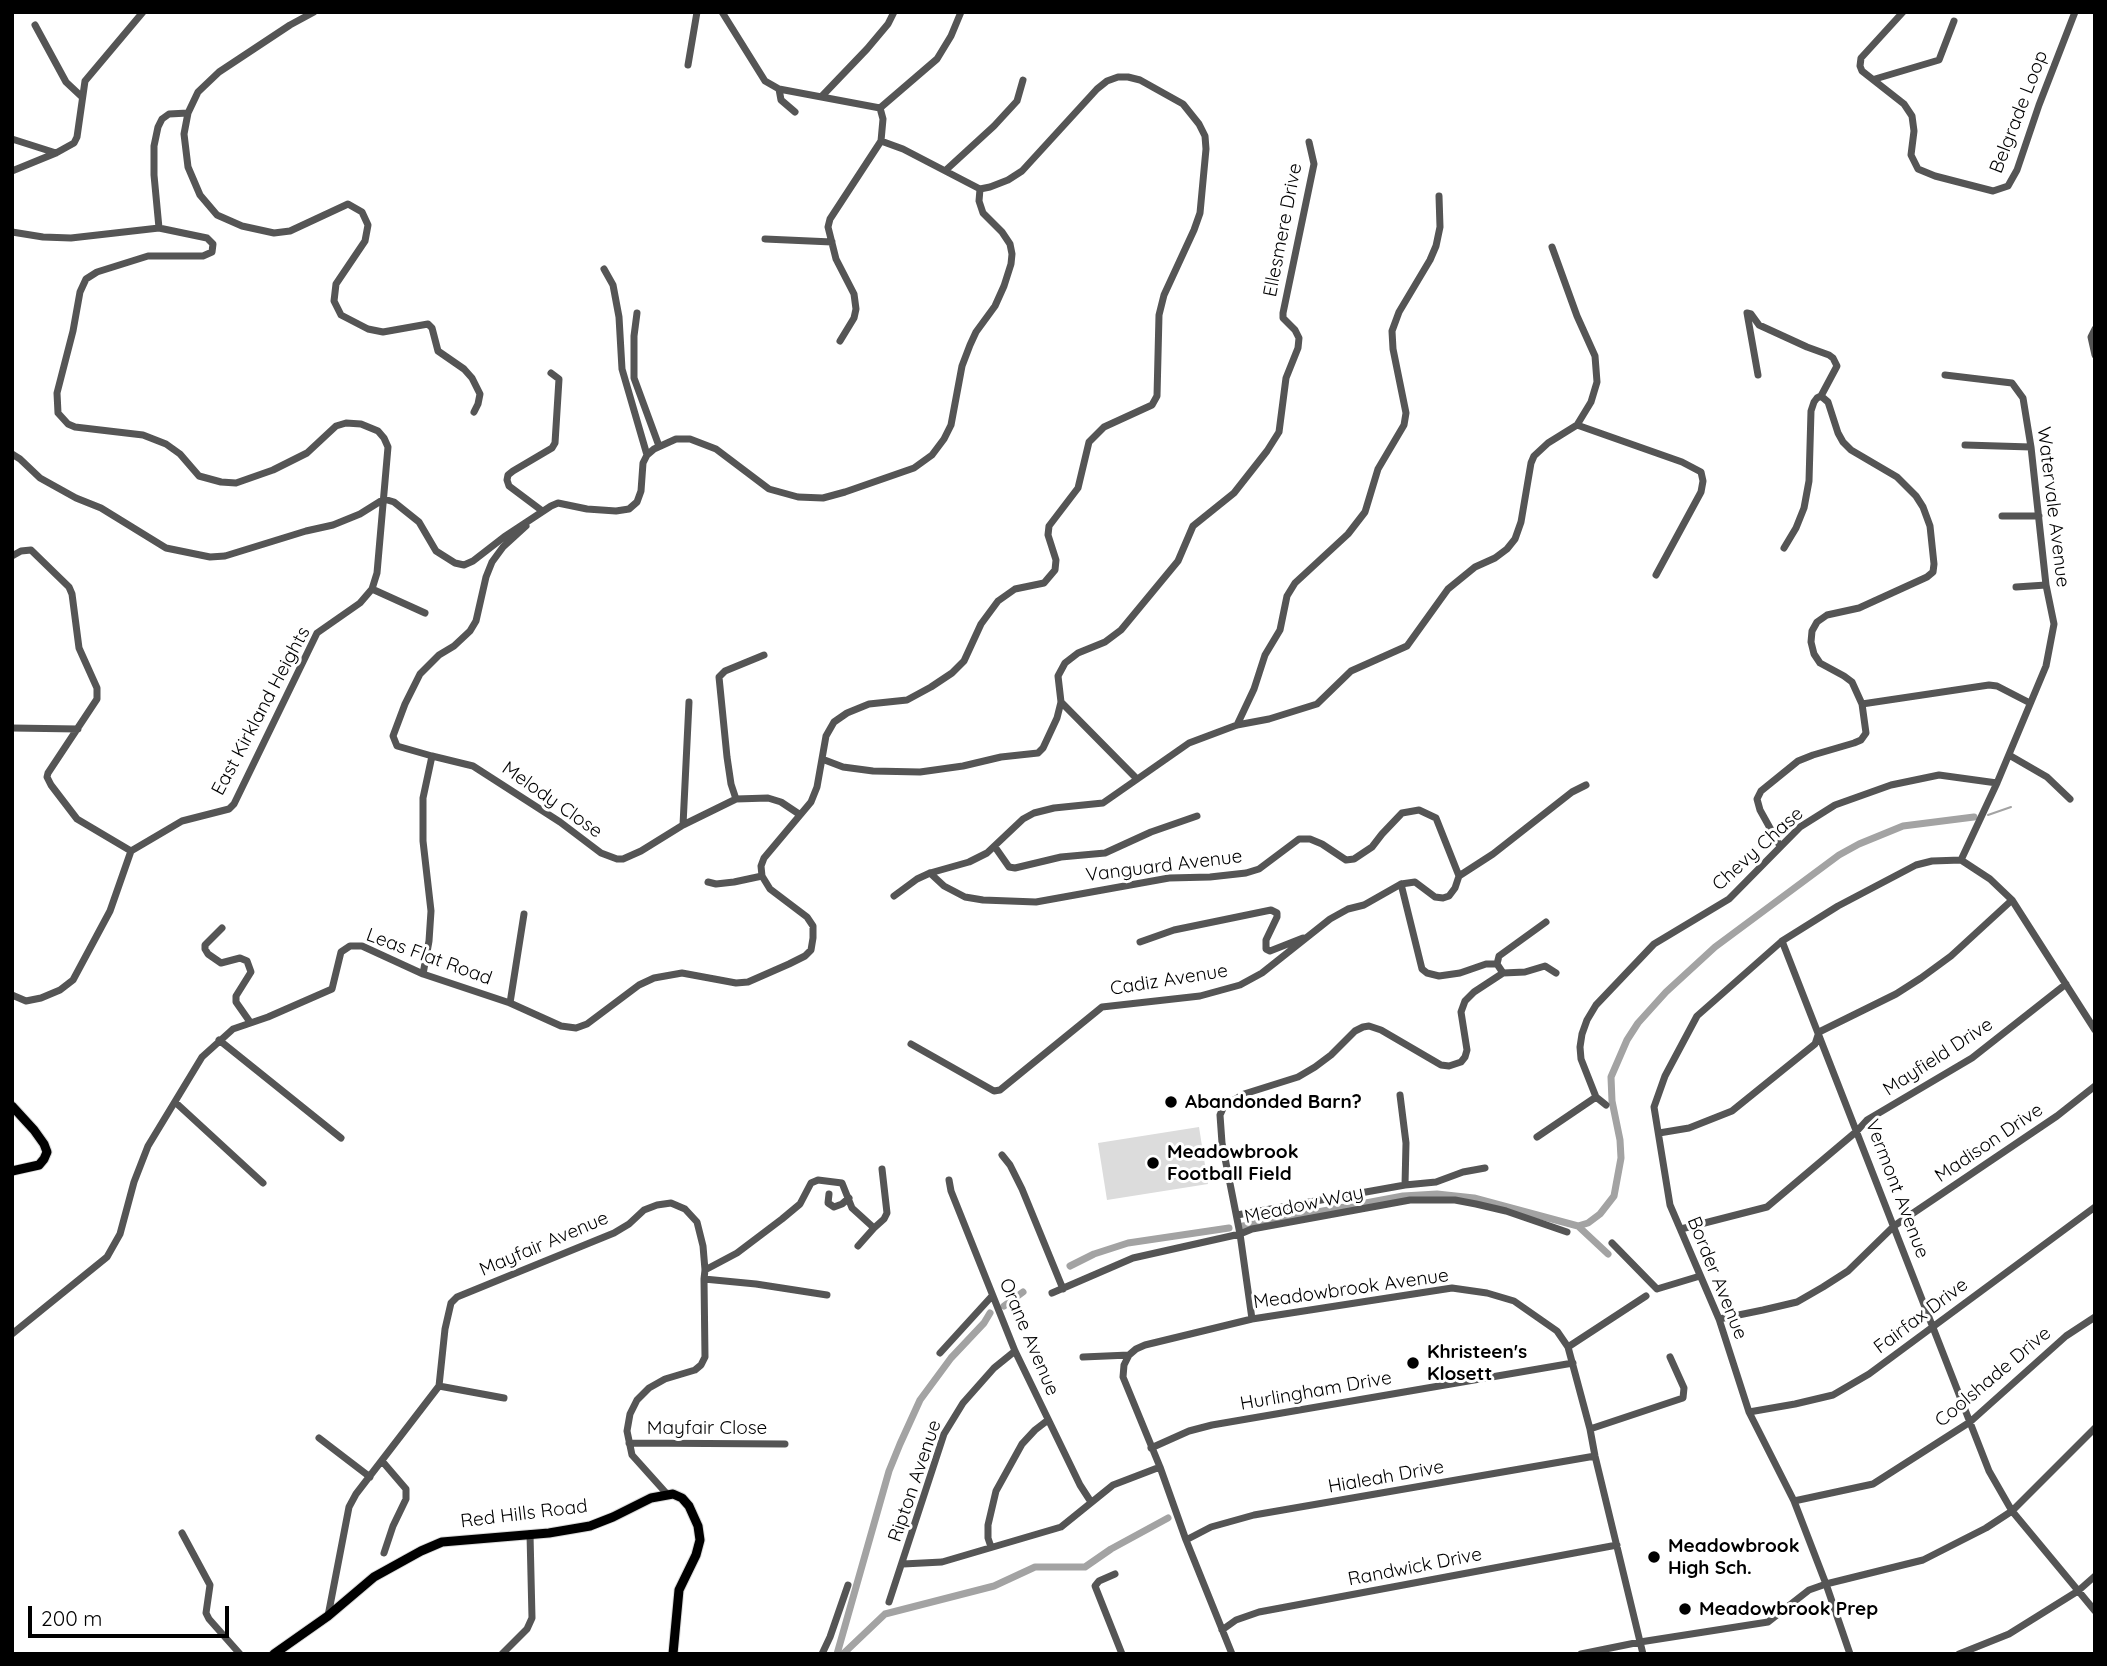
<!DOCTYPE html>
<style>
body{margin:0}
#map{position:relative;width:2107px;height:1666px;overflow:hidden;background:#fff;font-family:Quicksand,sans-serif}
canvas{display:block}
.frame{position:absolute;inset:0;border:14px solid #000;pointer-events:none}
.scale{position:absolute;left:28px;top:1606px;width:201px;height:32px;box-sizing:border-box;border:4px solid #000;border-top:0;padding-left:9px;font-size:21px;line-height:24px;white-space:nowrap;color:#000;-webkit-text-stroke:5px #fff;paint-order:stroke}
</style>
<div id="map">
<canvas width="2107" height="1666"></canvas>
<div class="frame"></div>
<div class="scale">200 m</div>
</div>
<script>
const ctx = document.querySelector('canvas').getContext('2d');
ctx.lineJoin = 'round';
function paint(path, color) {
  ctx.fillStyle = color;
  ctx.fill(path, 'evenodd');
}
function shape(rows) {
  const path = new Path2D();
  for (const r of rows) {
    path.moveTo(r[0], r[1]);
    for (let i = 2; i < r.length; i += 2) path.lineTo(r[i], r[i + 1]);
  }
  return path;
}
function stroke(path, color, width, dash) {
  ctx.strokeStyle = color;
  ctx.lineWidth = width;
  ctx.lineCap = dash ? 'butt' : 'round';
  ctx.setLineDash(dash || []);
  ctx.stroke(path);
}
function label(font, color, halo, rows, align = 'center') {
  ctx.font = font + ' Quicksand,sans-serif';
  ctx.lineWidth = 6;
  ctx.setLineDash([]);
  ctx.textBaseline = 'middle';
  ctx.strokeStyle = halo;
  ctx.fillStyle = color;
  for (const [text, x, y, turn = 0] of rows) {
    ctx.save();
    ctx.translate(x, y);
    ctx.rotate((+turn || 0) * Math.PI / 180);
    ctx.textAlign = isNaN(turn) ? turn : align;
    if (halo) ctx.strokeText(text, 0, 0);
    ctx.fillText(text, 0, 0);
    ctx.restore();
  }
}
paint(shape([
 [1199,1127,1208,1184,1107,1200,1098,1143]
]), '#dcdcdc');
stroke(shape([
 [1988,815,2011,807]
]), '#a3a3a3', 2);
stroke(shape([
 [1243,1226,1403,1196,1437,1194,1474,1198,1578,1226,1608,1254],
 [1578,1226,1588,1223,1600,1214,1614,1196,1621,1158,1620,1140,1612,1101,1611,1077,1627,1040,1638,1023,1666,992,1715,947,1839,855,1859,844,1903,826,1974,817],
 [1070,1266,1094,1254,1128,1243,1229,1228],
 [1004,1306,1023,1292],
 [837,1654,889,1471,900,1444,920,1400,951,1358,984,1323,990,1313],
 [843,1654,885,1614,994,1586,1035,1567,1085,1567,1111,1549,1168,1518]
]), '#a3a3a3', 7);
const major = shape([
 [12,1106,34,1130,44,1144,47,1152,44,1159,39,1165,12,1171],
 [274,1654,328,1616,374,1577,421,1551,442,1542,549,1533,590,1526,613,1517,651,1498,673,1494,682,1498,689,1506,698,1526,700,1540,696,1555,679,1590,673,1654]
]);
stroke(major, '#dbdbdb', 11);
stroke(shape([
 [314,12,290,25,219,72,198,92,188,113,184,134,188,167,200,195,217,215,242,226,274,233,290,231,348,204,362,212,368,225,365,241,336,284,334,301,341,315,368,329,383,332,428,324,432,328,438,351,464,369,472,378,480,394,478,404,474,412],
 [722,12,765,81,779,89,880,108,883,119,881,141,830,219,828,227,836,259,854,294,856,309,854,318,840,341],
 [1903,12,1861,58,1860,66,1862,71,1904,104,1912,116,1914,131,1911,155,1918,169,1935,176,1993,191,2008,186,2017,170,2039,105,2075,12],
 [35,25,66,82,82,97],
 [688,65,697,12],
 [1875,79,1939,60,1954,21],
 [779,89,781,100,795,112],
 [822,96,867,49,888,24,894,12],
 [880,108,937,59,951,36,961,12],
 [12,139,56,153],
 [946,170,994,126,1017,101,1023,80],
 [12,171,56,153,74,143,77,137,85,81,143,12],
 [159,228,154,175,154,146,158,127,162,119,169,114,188,113],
 [12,232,43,237,71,238,159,228,207,238,213,244,212,252,203,256,148,256,97,272,86,279,80,292,73,331,57,393,58,413,68,424,75,427,143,435,166,444,180,454,199,476,221,482,236,483,273,470,307,453,336,426,346,423,361,424,378,431,384,438,388,447,377,573,372,589,360,603,317,633,234,804,229,809,182,821,131,851,110,911,73,980,60,990,41,998,26,1001,12,995],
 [765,239,832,242],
 [604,269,613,285,619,317,622,369,647,455],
 [637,313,634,336,634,378,659,446],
 [2095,329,2091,337,2095,355],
 [1758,375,1747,313,1751,314,1759,325,1807,347,1829,355,1833,358,1837,366,1821,396,1828,402,1838,433,1843,442,1851,450,1897,477,1916,496,1923,507,1930,526,1934,564,1933,572,1927,577,1859,608,1827,615,1817,622,1812,631,1811,642,1814,654,1820,663,1844,676,1852,682,1862,704,1866,733,1861,740,1854,743,1813,755,1798,761,1761,791,1757,799,1760,810,1780,846],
 [1945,375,2012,383,2023,398,2031,447,2046,585,2054,624,2046,666,1997,783,1961,860],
 [1577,425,1682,462,1701,472,1703,481,1701,492,1656,575],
 [1965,445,2031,447],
 [12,454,20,459,40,478,76,498,101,508,166,548,210,557,225,556,306,531,333,525,360,514,384,499,394,502,419,522,436,551,455,563,464,565,473,561,504,537,551,506,558,503,587,509,616,511,629,509,637,502,641,491,643,463,647,455,654,449,676,439,690,439,716,449,769,489,798,497,823,498,845,492,914,468,932,455,944,439,951,425,962,366,970,345,976,332,995,306,1004,286,1011,264,1012,254,1010,244,1002,232,983,213,979,201,980,189],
 [541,510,509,486,507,480,508,475,513,471,552,448,555,443,559,379,551,373],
 [2002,516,2039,516],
 [526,526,503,547,492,562,486,577,476,621,470,631,454,646,439,655,420,674,405,704,393,736,397,746,432,756,473,766,560,822,601,853,617,859,623,859,641,851,683,825,736,799,768,798,781,802,799,814],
 [1784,548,1796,528,1804,508,1809,481,1811,411,1814,402,1817,398,1821,396],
 [12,556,21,551,31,550,69,587,72,594,79,648,97,688,97,699,48,773,47,777,51,785,77,819,131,851],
 [2016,587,2046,585],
 [372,589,425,613],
 [1061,702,1137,779],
 [1862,704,1989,685,1997,686,2030,703],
 [1237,725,1254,689,1265,655,1280,630,1287,596,1295,583,1348,534,1365,512,1378,469,1404,425,1406,413,1393,349,1392,331,1399,312,1430,260,1436,246,1440,227,1439,196],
 [12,728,78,729],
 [2009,755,2047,777,2070,799],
 [822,759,843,767,873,771,920,772,963,766,1001,757,1038,753,1043,748,1057,718,1061,702,1058,676,1065,663,1078,653,1105,642,1121,630,1178,561,1193,526,1234,493,1267,451,1279,432,1286,378,1298,348,1299,338,1295,330,1283,318,1283,313,1314,164,1309,142],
 [736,799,731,784,727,757,719,677,725,671,764,655],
 [683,825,689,702],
 [995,847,1009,867,1015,868,1061,857,1105,853,1151,832,1197,816],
 [1961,860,1990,879,2012,900,2095,1030],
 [930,873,944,886,965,897,983,900,1036,902,1169,878,1210,877,1246,873,1259,869,1299,839,1310,839,1322,844,1346,860,1354,859,1372,847,1382,834,1402,813,1419,810,1436,818,1459,876],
 [1459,876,1455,888,1449,896,1443,898,1435,897,1415,882,1401,884,1422,969,1427,973,1439,976,1460,973,1486,964,1497,964],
 [1459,876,1493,854,1572,792,1586,785],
 [708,882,716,884,734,882,762,876],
 [894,896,917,879,930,873,969,862,987,853,1023,819,1034,813,1054,808,1103,803,1189,743,1237,725,1269,719,1317,704,1351,671,1407,646,1448,589,1475,567,1495,558,1507,549,1515,539,1521,522,1531,463,1534,456,1548,443,1577,425,1591,402,1597,382,1595,356,1577,316,1552,247],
 [222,928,205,945,205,949,208,954,221,963,240,958,247,961,251,972,236,996,236,1002,250,1022],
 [1782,941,1989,1471,2012,1511,2095,1611],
 [1140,942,1174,930,1271,910,1277,913,1277,917,1266,940,1266,949,1270,951,1303,938],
 [1497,964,1499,956,1546,922],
 [1503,973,1525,972,1545,966,1556,973],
 [423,974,429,941,431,911,423,841,423,798,432,756],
 [510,1003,524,914],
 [219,1040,341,1138],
 [911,1044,994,1091,1000,1090,1102,1007,1200,996,1240,985,1262,973,1330,919,1348,909,1364,905,1401,884],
 [1400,1095,1406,1143,1405,1185],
 [175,1102,263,1183],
 [1606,1105,1596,1097,1581,1059,1580,1047,1582,1034,1587,1020,1596,1005,1654,944,1729,899,1800,827,1835,805,1891,785,1939,775,1997,783],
 [1659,1133,1689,1128,1732,1111,1815,1044,1819,1032,1896,994,1921,978,1951,956,2012,900],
 [1537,1137,1596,1097],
 [1002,1155,1010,1165,1022,1189,1063,1289],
 [949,1180,951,1191,1015,1351,1080,1485,1091,1502],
 [829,1194,828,1203,834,1207,842,1204,849,1198],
 [1237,1215,1405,1185,1436,1182,1463,1172,1485,1168],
 [874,1228,884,1219,887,1213,882,1169],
 [1681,1229,1767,1207,1857,1131,1867,1120,1972,1058,2066,984],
 [1612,1243,1657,1289,1700,1276],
 [705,1270,737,1253,782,1219,800,1204,811,1183,818,1180,842,1183,852,1208,874,1228,858,1246],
 [704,1279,756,1284,827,1295],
 [1052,1293,1133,1258,1240,1234,1252,1229,1410,1200,1455,1200,1476,1204,1506,1211,1567,1232],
 [1252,1319,1240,1234,1222,1143,1220,1115,1224,1106,1244,1094,1298,1077,1315,1067,1331,1055,1355,1031,1363,1027,1369,1026,1381,1030,1441,1065,1449,1066,1461,1062,1465,1057,1467,1050,1461,1012,1465,1001,1474,992,1503,973,1497,964],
 [1719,1319,1763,1310,1797,1302,1823,1287,1848,1271,1894,1226,2057,1116,2095,1086],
 [12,1334,107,1257,120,1234,134,1182,148,1146,202,1057,233,1029,268,1017,332,989,341,952,350,946,362,946,423,974,510,1003,561,1026,576,1028,587,1024,639,985,654,978,682,973,736,983,748,982,789,964,805,956,811,950,813,938,813,926,807,917,770,889,762,876,761,866,764,858,811,802,817,787,826,736,834,722,847,713,869,704,907,700,931,687,952,673,964,661,981,624,998,601,1015,589,1044,583,1055,570,1056,560,1048,535,1049,526,1078,488,1089,442,1104,427,1152,405,1157,396,1159,315,1164,295,1194,230,1200,213,1206,149,1205,136,1199,124,1183,104,1140,80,1128,77,1118,77,1107,81,1097,89,1022,171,1008,180,990,187,980,189,903,149,881,141],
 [1568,1347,1646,1296],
 [940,1353,992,1296],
 [1083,1357,1129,1355],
 [439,1386,504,1398],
 [1749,1412,1795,1404,1833,1395,1869,1374,2095,1207],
 [1590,1429,1683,1398,1684,1388,1670,1357],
 [319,1438,370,1477],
 [629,1443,785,1444],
 [1151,1448,1189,1431,1212,1425,1573,1363],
 [382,1461,406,1489,406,1499,393,1526,384,1553],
 [1794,1501,1873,1484,1970,1422,2066,1336,2095,1317],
 [182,1533,210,1585,206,1613,209,1619,240,1654],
 [1186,1540,1211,1527,1254,1515,1595,1456],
 [991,1547,988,1538,988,1525,996,1491,1022,1444,1035,1430,1048,1420],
 [903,1564,942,1562,1061,1527,1113,1485,1160,1467],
 [1115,1574,1099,1581,1095,1586,1122,1654],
 [889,1602,944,1434,963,1403,994,1368,1015,1351],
 [328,1616,349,1507,356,1494,439,1386,445,1329,451,1303,457,1297,614,1233,629,1224,644,1210,657,1205,671,1203,685,1209,697,1222,703,1246,705,1270,704,1279,705,1357,701,1365,695,1370,665,1379,649,1388,637,1400,630,1414,627,1431,632,1455,667,1494],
 [1222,1630,1236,1620,1259,1612,1617,1545],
 [502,1654,527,1629,532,1618,530,1534],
 [822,1654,830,1637,848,1585],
 [1232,1654,1186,1540,1160,1467,1123,1377,1124,1365,1129,1355,1136,1349,1145,1345,1252,1319,1452,1288,1487,1293,1514,1301,1557,1331,1568,1347,1590,1429,1595,1456,1643,1654],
 [1581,1654,1640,1642,1768,1622,1809,1590,1826,1584,1923,1560,1986,1528,2012,1511,2095,1428],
 [1850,1654,1826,1584,1794,1501,1749,1412,1719,1319,1670,1205,1654,1107,1665,1076,1697,1016,1782,941,1838,906,1916,865,1932,861,1961,860],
 [1959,1654,2009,1634,2078,1591,2095,1576]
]), '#555', 7);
stroke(major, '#000', 9);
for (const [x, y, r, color] of [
 [1171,1102,7,"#000"],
 [1153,1163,7,"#000"],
 [1413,1363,7,"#000"],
 [1654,1557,7,"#000"],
 [1685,1609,7,"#000"]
]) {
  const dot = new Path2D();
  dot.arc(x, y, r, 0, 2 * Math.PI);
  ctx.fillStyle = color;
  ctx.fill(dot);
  stroke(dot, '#fff', 2.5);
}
label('19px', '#000', '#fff', [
 ["Belgrade Loop",2019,112,-69],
 ["Ellesmere Drive",1283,230,-79],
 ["Watervale Avenue",2053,507,83],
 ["East Kirkland Heights",261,711,-62],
 ["Melody Close",552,800,35],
 ["Chevy Chase",1758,849,-42],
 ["Vanguard Avenue",1164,866,-7],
 ["Leas Flat Road",429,957,20],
 ["Cadiz Avenue",1169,980,-9],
 ["Mayfield Drive",1938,1057,-33],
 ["Madison Drive",1989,1143,-34],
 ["Vermont Avenue",1897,1189,69],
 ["Meadow Way",1304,1205,-12],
 ["Mayfair Avenue",544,1244,-23],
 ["Border Avenue",1717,1278,68],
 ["Meadowbrook Avenue",1351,1289,-8],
 ["Fairfax Drive",1921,1316,-37],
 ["Orane Avenue",1029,1337,67],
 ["Coolshade Drive",1993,1377,-40],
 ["Hurlingham Drive",1316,1391,-10],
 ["Mayfair Close",707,1428],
 ["Hialeah Drive",1386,1477,-10],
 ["Ripton Avenue",915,1481,-71],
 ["Red Hills Road",524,1514,-7],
 ["Randwick Drive",1415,1567,-11]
]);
label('bold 19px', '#000', '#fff', [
 ["Abandonded Barn?",1185,1102],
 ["Meadowbrook",1167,1152],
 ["Football Field",1167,1174],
 ["Khristeen's",1427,1352],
 ["Klosett",1427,1374],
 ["Meadowbrook",1668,1546],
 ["High Sch.",1668,1568],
 ["Meadowbrook Prep",1699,1609]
], 'left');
</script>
